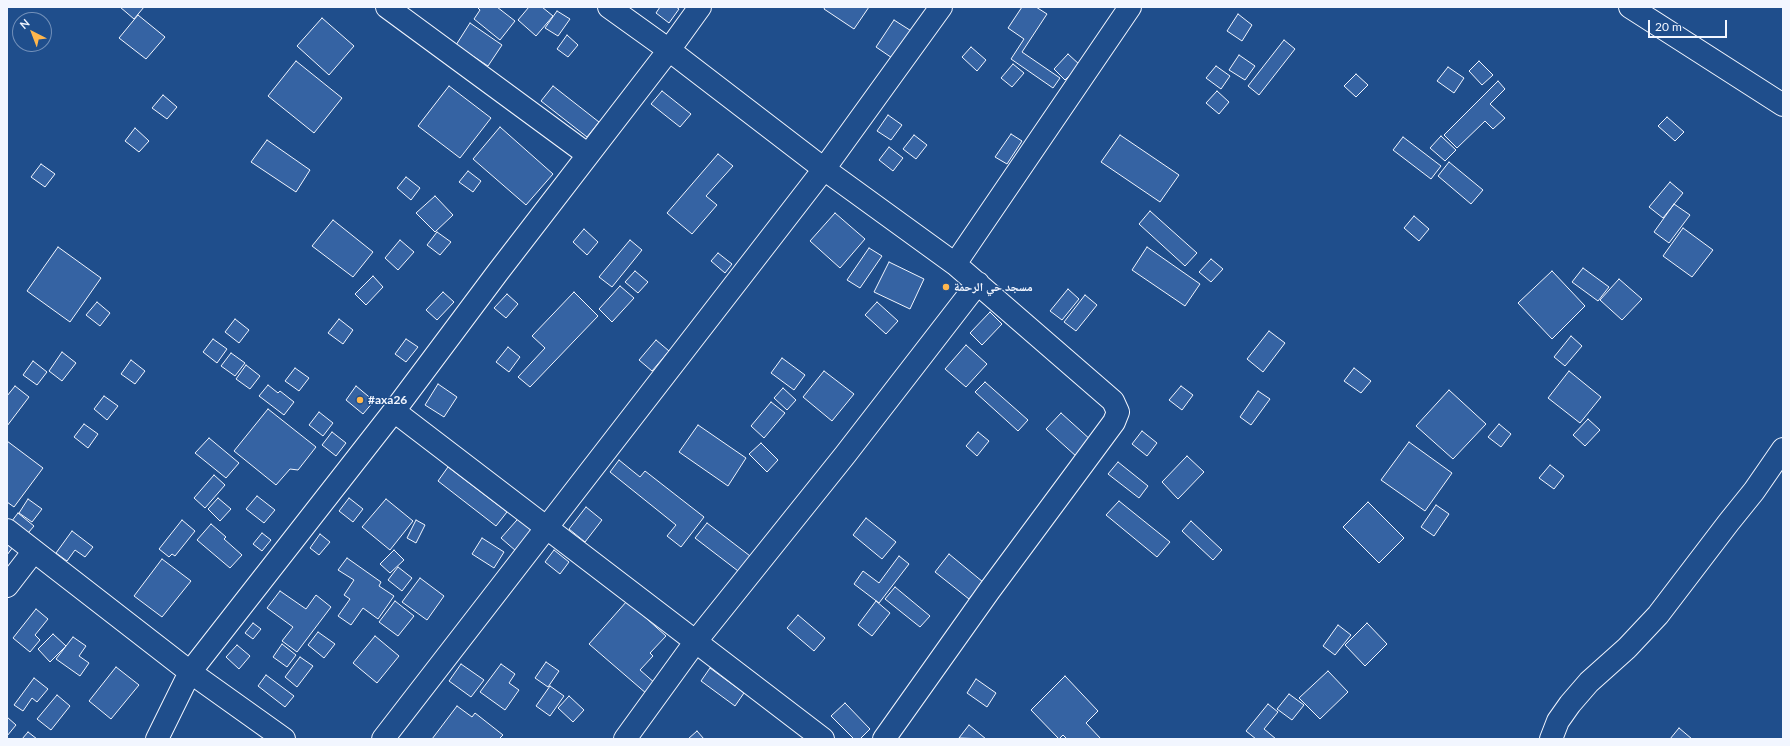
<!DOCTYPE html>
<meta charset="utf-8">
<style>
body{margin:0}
#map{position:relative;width:1790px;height:746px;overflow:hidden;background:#1f4e8c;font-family:Lato,sans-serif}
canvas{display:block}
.frame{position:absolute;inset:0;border:8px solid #f2f6ff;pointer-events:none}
.north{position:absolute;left:12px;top:12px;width:40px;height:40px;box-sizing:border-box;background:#1f4e8c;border:1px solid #7391ba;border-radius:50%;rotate:318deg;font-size:11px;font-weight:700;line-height:16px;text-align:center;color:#f2f6ff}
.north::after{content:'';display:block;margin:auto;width:14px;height:18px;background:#ffb74d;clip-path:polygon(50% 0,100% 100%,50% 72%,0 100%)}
.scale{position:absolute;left:1648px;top:20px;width:79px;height:18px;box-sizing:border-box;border:2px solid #f2f6ff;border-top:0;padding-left:5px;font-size:12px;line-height:14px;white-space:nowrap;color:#f2f6ff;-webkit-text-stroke:3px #1f4e8c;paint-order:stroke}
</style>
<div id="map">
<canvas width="1790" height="746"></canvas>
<div class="frame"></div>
<div class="north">N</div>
<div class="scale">20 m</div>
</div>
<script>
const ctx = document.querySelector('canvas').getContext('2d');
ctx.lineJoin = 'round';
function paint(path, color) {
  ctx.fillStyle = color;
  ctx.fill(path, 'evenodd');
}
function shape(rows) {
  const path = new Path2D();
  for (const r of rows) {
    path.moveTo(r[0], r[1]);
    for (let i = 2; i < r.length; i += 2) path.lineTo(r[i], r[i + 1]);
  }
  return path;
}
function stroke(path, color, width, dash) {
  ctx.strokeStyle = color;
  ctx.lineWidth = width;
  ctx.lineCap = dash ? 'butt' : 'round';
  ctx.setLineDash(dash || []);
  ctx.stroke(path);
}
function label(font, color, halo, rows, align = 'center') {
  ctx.font = font + ' Lato,"Noto Naskh Arabic",sans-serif';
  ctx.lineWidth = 3;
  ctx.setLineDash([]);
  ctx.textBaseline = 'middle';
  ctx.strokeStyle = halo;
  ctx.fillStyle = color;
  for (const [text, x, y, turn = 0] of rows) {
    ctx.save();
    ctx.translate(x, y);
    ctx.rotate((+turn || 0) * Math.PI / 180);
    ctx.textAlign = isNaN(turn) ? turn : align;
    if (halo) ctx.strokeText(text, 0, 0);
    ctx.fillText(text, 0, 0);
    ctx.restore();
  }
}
const building = shape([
 [120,7,144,7,134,19,120,7],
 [477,7,497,7,515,21,500,40,474,19,480,10,477,7],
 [529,7,542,7,553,16,536,36,518,20,529,7],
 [660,7,676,7,679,9,669,23,656,13,660,7],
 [825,7,869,7,854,29,824,9,825,7],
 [1022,7,1036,7,1047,14,1022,52,1060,78,1053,88,1011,59,1024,39,1008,28,1022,7],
 [557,11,570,19,558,36,545,28,557,11],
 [1238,14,1252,25,1242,41,1227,31,1238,14],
 [138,15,165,37,146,59,119,38,138,15],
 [322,18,354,46,329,75,297,46,322,18],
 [894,20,916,34,898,62,876,47,894,20],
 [470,23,502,45,488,66,456,45,470,23],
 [567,35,578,45,568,57,557,49,567,35],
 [1284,40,1295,49,1259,95,1248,86,1284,40],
 [971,47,986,60,977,71,962,57,971,47],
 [1068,54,1080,65,1065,80,1054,69,1068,54],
 [1239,55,1255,66,1245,80,1229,70,1239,55],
 [296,61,342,98,314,133,268,96,296,61],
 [1479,61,1493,75,1482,85,1469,71,1479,61],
 [1013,64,1024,73,1012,87,1001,78,1013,64],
 [1216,66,1230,76,1221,89,1206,78,1216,66],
 [1448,67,1464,78,1454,93,1437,81,1448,67],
 [1356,74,1368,85,1356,97,1344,86,1356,74],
 [1498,81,1505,89,1490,104,1505,118,1493,129,1485,121,1457,148,1444,135,1498,81],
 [449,86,491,118,460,158,418,126,449,86],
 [553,86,599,122,587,137,541,101,553,86],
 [662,91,691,114,680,127,651,104,662,91],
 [1217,91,1229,102,1219,114,1206,103,1217,91],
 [163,95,177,107,167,119,152,108,163,95],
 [888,115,902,125,891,140,877,131,888,115],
 [1667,117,1684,132,1675,141,1658,126,1667,117],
 [500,127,553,174,526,205,473,159,500,127],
 [135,128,149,141,139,152,125,141,135,128],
 [1011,134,1022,141,1007,164,995,157,1011,134],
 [914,135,927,145,916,159,903,149,914,135],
 [1120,135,1179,175,1160,202,1101,162,1120,135],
 [1441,136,1456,150,1445,161,1430,148,1441,136],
 [1403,137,1441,166,1431,179,1393,150,1403,137],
 [267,140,310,170,296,192,251,162,267,140],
 [889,147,903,158,893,171,879,160,889,147],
 [718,154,733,166,706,196,717,205,692,234,667,213,718,154],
 [1449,162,1483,190,1471,204,1438,176,1449,162],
 [41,164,55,174,45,187,31,177,41,164],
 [468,171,481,181,473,192,459,182,468,171],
 [406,177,420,188,411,200,397,188,406,177],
 [1670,182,1683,193,1663,218,1649,207,1670,182],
 [435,196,453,215,435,232,416,213,435,196],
 [1674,204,1690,215,1669,243,1654,232,1674,204],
 [1150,211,1197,253,1185,266,1139,224,1150,211],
 [835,213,865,239,840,268,810,241,835,213],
 [1414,216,1429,229,1419,241,1404,228,1414,216],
 [333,220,373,252,353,277,312,246,333,220],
 [1683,228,1713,250,1692,277,1663,256,1683,228],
 [584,229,598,242,587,255,573,242,584,229],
 [437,232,451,242,440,255,427,245,437,232],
 [400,240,414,252,398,270,385,258,400,240],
 [630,240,642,250,612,287,599,277,630,240],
 [58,247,101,278,70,322,27,291,58,247],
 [1147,247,1200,284,1185,306,1132,270,1147,247],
 [869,248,882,256,860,288,847,280,869,248],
 [718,253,732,264,725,273,711,261,718,253],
 [1211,259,1223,269,1211,282,1199,272,1211,259],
 [889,262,924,279,910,309,874,292,889,262],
 [1583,268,1609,287,1598,301,1572,282,1583,268],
 [635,271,648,282,638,293,625,282,635,271],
 [1552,271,1585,306,1552,339,1518,303,1552,271],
 [373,276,383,287,366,305,355,294,373,276],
 [1619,279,1642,299,1622,320,1600,300,1619,279],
 [620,286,634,298,612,322,599,309,620,286],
 [1068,289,1079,299,1062,320,1050,311,1068,289],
 [443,292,454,302,437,320,426,310,443,292],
 [574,292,598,316,530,387,518,377,545,348,532,336,574,292],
 [507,294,518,304,506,318,494,308,507,294],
 [1085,295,1097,305,1076,331,1064,322,1085,295],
 [97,302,110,313,100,326,86,315,97,302],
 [877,302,898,321,886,334,865,315,877,302],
 [990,312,1002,324,982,345,970,333,990,312],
 [235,319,249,330,239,343,225,332,235,319],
 [339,319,353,330,343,344,328,333,339,319],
 [1269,331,1285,343,1263,372,1247,359,1269,331],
 [1571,336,1582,346,1565,366,1554,357,1571,336],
 [213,339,227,349,217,363,203,352,213,339],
 [406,339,418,347,406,362,395,354,406,339],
 [656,340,669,351,652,371,639,360,656,340],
 [966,345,987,364,966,387,945,369,966,345],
 [508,347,520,357,509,372,496,362,508,347],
 [62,352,76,363,62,381,49,371,62,352],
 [231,353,245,363,235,376,221,366,231,353],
 [782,358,805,375,794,390,771,373,782,358],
 [131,360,145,371,135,384,121,374,131,360],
 [33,361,47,372,37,385,23,375,33,361],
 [246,365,260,376,250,389,236,379,246,365],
 [295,368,309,378,299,391,285,381,295,368],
 [1354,368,1371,381,1361,393,1344,381,1354,368],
 [824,371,854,394,832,421,803,397,824,371],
 [1569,371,1601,397,1580,423,1548,398,1569,371],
 [985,382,1028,420,1018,431,975,392,985,382],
 [438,384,457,397,444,417,425,405,438,384],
 [268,385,278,393,280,391,294,402,284,415,259,396,268,385],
 [15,386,29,397,7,426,7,396,15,386],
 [356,386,374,401,363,414,346,400,356,386],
 [1181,386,1193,395,1182,410,1169,400,1181,386],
 [783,388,796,400,787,410,774,398,783,388],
 [1449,390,1486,424,1453,459,1416,426,1449,390],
 [1258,391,1270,399,1251,425,1240,417,1258,391],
 [104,396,118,406,107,420,94,409,104,396],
 [771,402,785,413,764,438,751,426,771,402],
 [268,409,316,447,298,470,290,469,276,485,234,451,268,409],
 [319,412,333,423,323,436,309,425,319,412],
 [1061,413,1092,441,1077,457,1046,429,1061,413],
 [1588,419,1600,430,1585,446,1573,435,1588,419],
 [84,424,98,434,88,448,74,437,84,424],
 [1499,424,1511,434,1501,447,1488,437,1499,424],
 [698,425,746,458,728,486,679,452,698,425],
 [1142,431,1157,443,1147,456,1132,444,1142,431],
 [332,432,346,443,336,456,322,445,332,432],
 [978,432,989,441,977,456,966,446,978,432],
 [209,438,239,463,226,478,195,453,209,438],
 [7,441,43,468,14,507,7,502,7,441],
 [1409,442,1452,473,1425,511,1381,480,1409,442],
 [761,443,778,460,767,472,749,454,761,443],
 [1187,456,1204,472,1178,499,1162,482,1187,456],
 [619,460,640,477,645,471,704,517,681,547,667,536,676,525,610,472,619,460],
 [1118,462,1148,486,1139,498,1108,474,1118,462],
 [1550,465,1564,476,1554,489,1539,478,1550,465],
 [448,467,507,512,496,526,438,481,448,467],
 [214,475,225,485,205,508,194,498,214,475],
 [257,496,275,510,264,523,246,509,257,496],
 [218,498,231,509,220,521,208,509,218,498],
 [349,498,363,509,353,522,339,511,349,498],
 [28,499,42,509,32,522,19,513,28,499],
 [386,499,413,521,390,550,362,527,386,499],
 [1119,501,1170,542,1157,557,1106,515,1119,501],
 [1368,502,1404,538,1379,563,1343,527,1368,502],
 [1436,505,1449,514,1434,536,1421,527,1436,505],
 [586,507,602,520,585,542,569,529,586,507],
 [524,512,539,525,516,551,501,538,524,512],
 [18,513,34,526,23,539,8,526,18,513],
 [866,518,896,542,882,559,853,535,866,518],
 [182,520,195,531,175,556,172,554,169,557,159,549,182,520],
 [416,520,425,525,416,543,407,538,416,520],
 [1191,521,1222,550,1213,560,1182,531,1191,521],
 [707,523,754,559,742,574,695,538,707,523],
 [211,524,226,537,224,539,242,555,230,568,197,540,211,524],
 [72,531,93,547,85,557,75,550,67,561,56,553,72,531],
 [262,533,271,540,262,551,253,544,262,533],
 [320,534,330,542,319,555,310,548,320,534],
 [482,538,504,552,494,568,472,554,482,538],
 [7,542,13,547,7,555,7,542],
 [394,550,404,560,390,573,380,564,394,550],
 [554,550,569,562,560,574,545,562,554,550],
 [949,554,983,582,969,599,935,572,949,554],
 [899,556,909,564,879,603,854,584,863,571,879,583,899,556],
 [347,558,381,582,379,586,394,596,378,619,363,608,351,625,338,616,350,599,344,595,354,580,338,570,347,558],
 [162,559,191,581,162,617,134,596,162,559],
 [398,567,412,578,402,591,388,580,398,567],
 [420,578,444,596,427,620,402,602,420,578],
 [895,587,930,616,920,627,885,599,895,587],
 [280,591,306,609,316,595,331,607,297,652,282,641,293,627,267,608,280,591],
 [395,601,414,616,398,636,379,622,395,601],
 [627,601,666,636,650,653,653,656,640,670,656,684,647,694,589,644,627,601],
 [876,601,890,613,872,636,858,625,876,601],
 [36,609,48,619,35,635,40,640,30,652,13,638,36,609],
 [798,615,825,638,814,651,787,628,798,615],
 [253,623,261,629,253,639,245,633,253,623],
 [1367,623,1387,644,1365,666,1345,645,1367,623],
 [1338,625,1351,635,1335,655,1323,646,1338,625],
 [318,632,335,644,324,658,308,645,318,632],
 [53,634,66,646,50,662,38,649,53,634],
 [375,636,399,656,377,683,353,663,375,636],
 [73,637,86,646,79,656,89,663,80,676,56,659,73,637],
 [282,644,296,655,287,667,273,657,282,644],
 [237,645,250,656,239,669,226,657,237,645],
 [300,657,313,666,297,687,285,677,300,657],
 [546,662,559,671,548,687,535,678,546,662],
 [461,664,484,680,471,697,449,681,461,664],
 [501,664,515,674,509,683,519,690,505,710,480,692,501,664],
 [116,667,139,685,111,719,89,701,116,667],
 [710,668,744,693,735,706,701,681,710,668],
 [1328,671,1348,692,1320,719,1299,698,1328,671],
 [266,675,294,696,285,707,258,686,266,675],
 [1065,676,1098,711,1086,723,1101,739,1067,739,1063,735,1059,739,1031,710,1065,676],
 [34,678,48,689,37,702,32,698,23,711,14,705,34,678],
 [976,679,996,693,987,707,967,693,976,679],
 [550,686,564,696,550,716,536,706,550,686],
 [1289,694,1304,705,1292,720,1277,709,1289,694],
 [57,695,70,706,51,730,37,719,57,695],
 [569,696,584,710,573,722,558,708,569,696],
 [845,703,870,729,860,739,854,739,831,716,845,703],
 [1268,704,1278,712,1264,729,1276,739,1256,739,1246,731,1268,704],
 [457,706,472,717,475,713,503,735,499,739,432,739,457,706],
 [7,717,16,725,7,736,7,717],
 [969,725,986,739,959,738,969,725],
 [1679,728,1692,739,1670,739,1679,728],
 [697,731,704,739,688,739,697,731],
 [28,732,37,739,22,739,28,732]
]);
paint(building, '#3563a3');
stroke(building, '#f2f6ff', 1);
const street = shape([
 [387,7,587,154],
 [609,7,669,50,824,169,955,264,1113,401,1118,412,1114,422,989,591,884,739],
 [1630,7,1783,105],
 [955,264,1130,7],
 [394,411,823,739],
 [7,530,190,672,284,739],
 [7,586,34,551],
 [157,739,190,672,394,411,498,272,669,50,700,7],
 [383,739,824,169,941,7],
 [625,739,696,641,845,455,978,283],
 [1551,739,1558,721,1570,704,1589,682,1627,648,1658,615,1729,522,1754,491,1783,449]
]);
stroke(street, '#f2f6ff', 24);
stroke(street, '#1f4e8c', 22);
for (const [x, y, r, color] of [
 [946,287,4,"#ffb74d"],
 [360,400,4,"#ffb74d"]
]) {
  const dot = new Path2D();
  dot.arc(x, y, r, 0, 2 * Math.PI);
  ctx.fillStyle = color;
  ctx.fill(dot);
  stroke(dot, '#1f4e8c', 1.5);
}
label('bold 12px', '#f2f6ff', '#1f4e8c', [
 ["مسجد حي الرحمة",954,287],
 ["#axa26",368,400]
], 'left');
</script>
